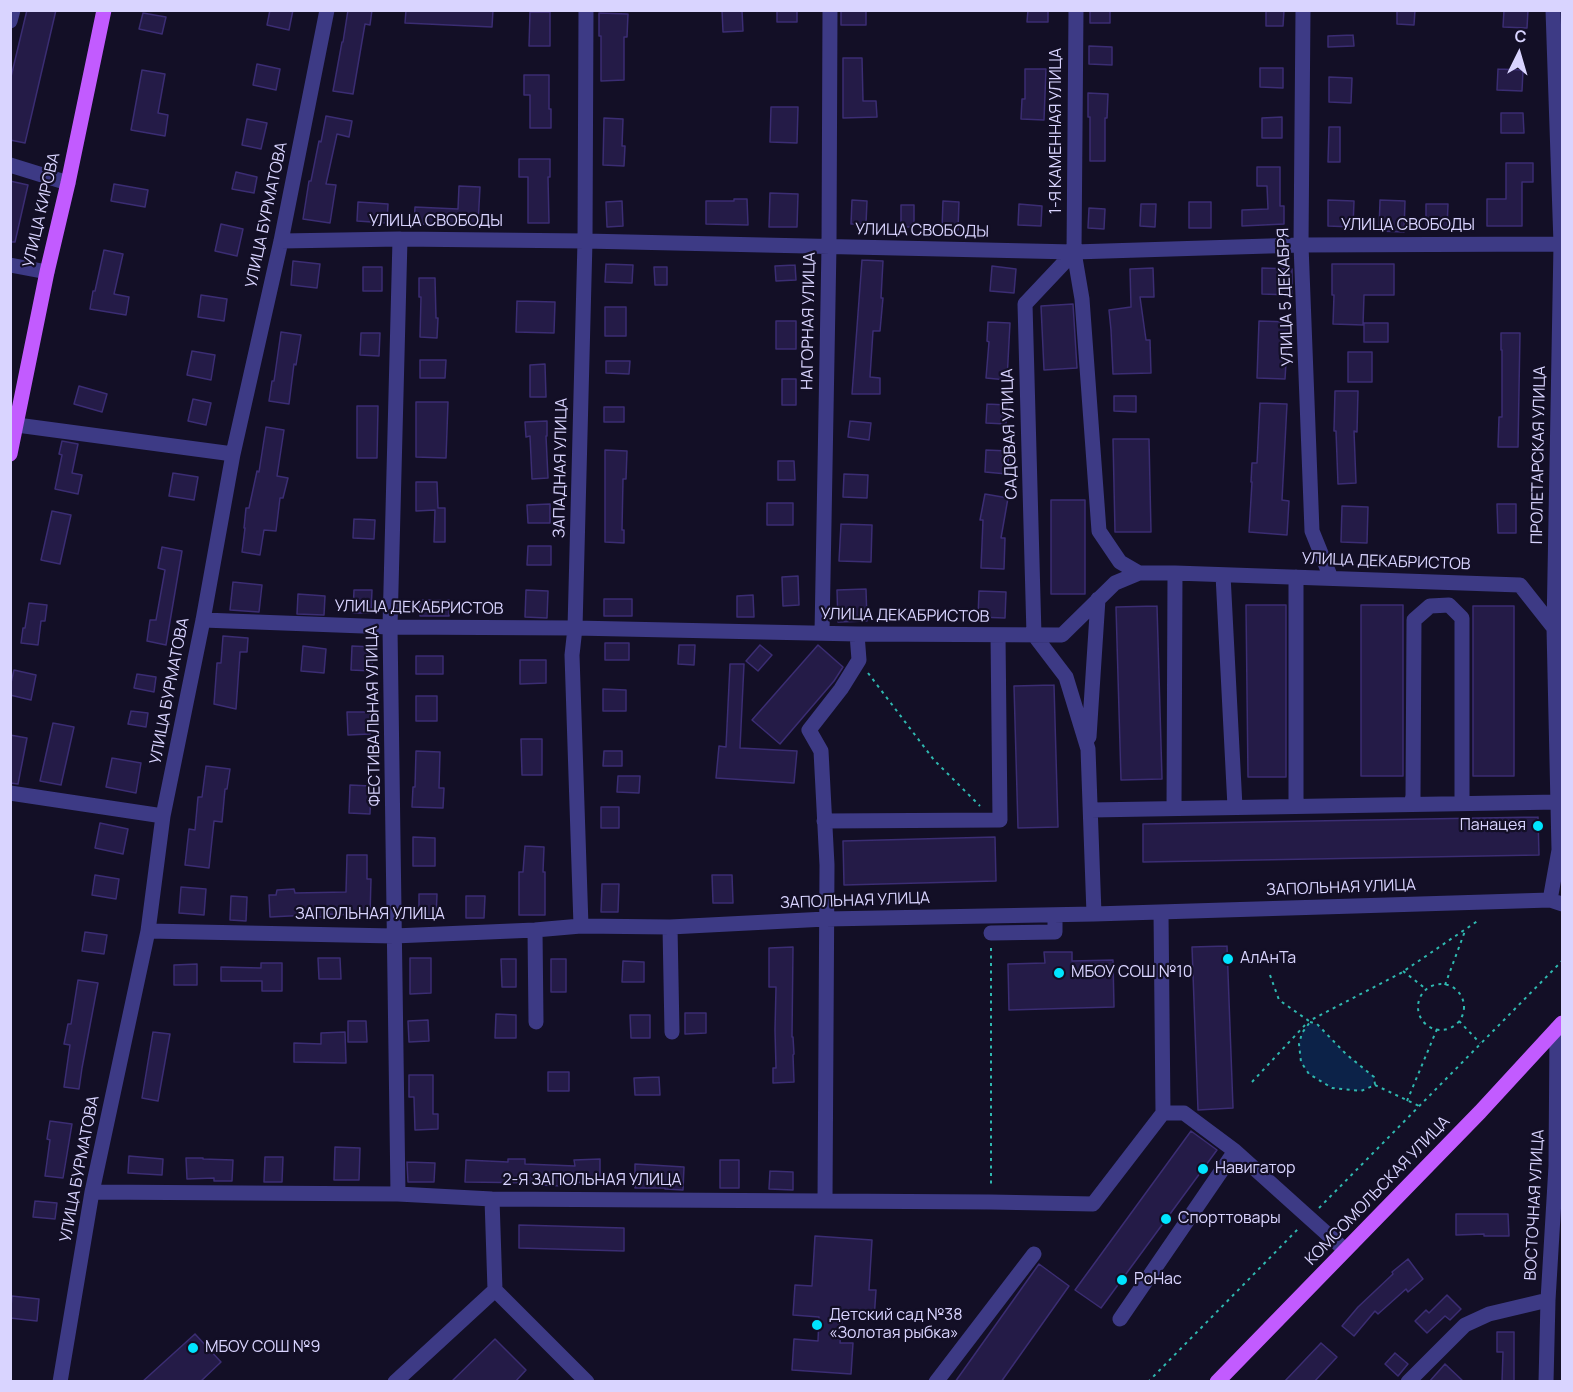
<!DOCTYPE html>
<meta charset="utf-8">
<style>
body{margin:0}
#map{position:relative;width:1573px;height:1392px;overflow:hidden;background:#130f26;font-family:Manrope,sans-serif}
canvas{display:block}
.frame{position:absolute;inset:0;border:12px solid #d9d4ff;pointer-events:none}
.north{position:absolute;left:1489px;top:24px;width:60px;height:60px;-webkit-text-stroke:4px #130f26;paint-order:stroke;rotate:5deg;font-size:16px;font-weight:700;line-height:24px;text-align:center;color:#d9d4ff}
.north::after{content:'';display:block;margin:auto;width:21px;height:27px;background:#d9d4ff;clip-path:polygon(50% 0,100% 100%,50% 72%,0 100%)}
</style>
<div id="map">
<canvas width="1573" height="1392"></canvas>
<div class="frame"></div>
<div class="north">С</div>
</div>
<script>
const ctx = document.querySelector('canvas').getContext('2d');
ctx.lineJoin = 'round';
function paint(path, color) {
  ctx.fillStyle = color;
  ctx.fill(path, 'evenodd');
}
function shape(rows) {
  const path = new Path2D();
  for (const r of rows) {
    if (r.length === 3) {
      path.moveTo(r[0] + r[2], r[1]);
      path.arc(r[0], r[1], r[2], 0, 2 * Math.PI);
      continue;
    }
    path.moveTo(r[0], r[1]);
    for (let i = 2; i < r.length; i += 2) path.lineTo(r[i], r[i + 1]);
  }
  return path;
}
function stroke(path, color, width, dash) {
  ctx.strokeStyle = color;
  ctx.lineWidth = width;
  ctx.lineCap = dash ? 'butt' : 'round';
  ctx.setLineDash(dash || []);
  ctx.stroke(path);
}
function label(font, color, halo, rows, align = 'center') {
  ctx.font = font + ' Manrope,sans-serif';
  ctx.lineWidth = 4.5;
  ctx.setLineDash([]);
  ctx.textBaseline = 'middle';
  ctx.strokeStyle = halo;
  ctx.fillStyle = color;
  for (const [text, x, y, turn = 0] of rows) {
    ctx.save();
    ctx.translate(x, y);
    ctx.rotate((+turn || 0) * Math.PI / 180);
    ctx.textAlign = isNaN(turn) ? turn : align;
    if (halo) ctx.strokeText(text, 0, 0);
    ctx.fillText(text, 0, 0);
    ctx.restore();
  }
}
paint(shape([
 [1308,1024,1316,1024,1346,1054,1374,1077,1372,1086,1361,1091,1332,1088,1309,1074,1301,1062,1299,1044,1302,1033]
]), '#0c2248');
const building = shape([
 [27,10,56,10,25,143,10,140,10,81,27,10],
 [270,10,293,10,289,30,267,25,270,10],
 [348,10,372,10,370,25,365,24,353,94,333,91,342,42,343,42,348,10],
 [406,10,493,10,492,27,405,23,406,10],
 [722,10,742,10,743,31,723,32,722,10],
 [777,10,797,10,797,22,777,22,777,10],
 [841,10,866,10,866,25,841,25,841,10],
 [1028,10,1048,10,1048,22,1027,22,1028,10],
 [1090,10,1110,10,1110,23,1090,23,1090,10],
 [1266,10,1284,10,1283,26,1266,26,1266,10],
 [1397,10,1415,10,1414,25,1397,24,1397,10],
 [1504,10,1528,10,1527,28,1503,27,1504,10],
 [530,12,550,12,550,46,529,46,530,12],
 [143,13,166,17,162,34,139,29,143,13],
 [599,13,628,14,627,37,624,37,624,80,601,81,601,36,599,36,599,13],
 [1353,35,1354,46,1328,47,1328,36,1353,35],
 [1089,46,1112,47,1112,65,1089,64,1089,46],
 [843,58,862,58,863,101,876,101,877,117,843,118,843,58],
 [257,64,280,69,276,90,253,85,257,64],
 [1260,68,1283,68,1283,88,1260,87,1260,68],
 [1025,69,1046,69,1044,120,1021,119,1022,99,1025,99,1025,69],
 [1498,69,1523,70,1522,91,1497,90,1498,69],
 [142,70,165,74,158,113,168,115,165,136,131,130,142,70],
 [524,75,549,75,549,109,551,109,551,128,530,128,530,95,524,95,524,75],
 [1329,77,1352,78,1351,103,1329,102,1329,77],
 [1088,93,1108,94,1107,118,1105,118,1105,161,1090,161,1090,117,1088,117,1088,93],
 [771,107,798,107,797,143,770,142,771,107],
 [1501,113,1523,113,1524,133,1501,133,1501,113],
 [326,116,352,121,349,137,337,134,326,184,336,185,330,223,303,219,309,181,311,181,319,141,321,142,326,116],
 [1282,117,1282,138,1262,138,1262,118,1282,117],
 [604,118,623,119,622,146,625,146,624,166,603,165,604,118],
 [247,119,267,123,261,149,242,145,247,119],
 [1329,127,1340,127,1340,162,1328,162,1329,127],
 [519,159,550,159,550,177,548,177,549,223,528,223,528,177,519,177,519,159],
 [1506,163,1533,163,1533,182,1522,182,1522,226,1487,226,1487,199,1506,199,1506,163],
 [1257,167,1280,167,1280,206,1284,206,1284,224,1242,226,1242,210,1268,209,1267,186,1257,186,1257,167],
 [236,172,257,177,254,193,232,189,236,172],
 [10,181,28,185,15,242,10,242,10,181],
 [114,184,148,190,145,207,111,201,114,184],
 [459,186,480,187,478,225,414,224,415,207,458,209,459,186],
 [770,193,798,194,797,227,769,227,770,193],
 [734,199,747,199,748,225,706,224,706,201,734,201,734,199],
 [852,200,867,201,866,224,851,224,852,200],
 [1328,200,1354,201,1353,227,1328,226,1328,200],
 [1380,200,1405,201,1404,232,1379,231,1380,200],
 [622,201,623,226,607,227,606,202,622,201],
 [943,201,959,202,958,230,942,229,943,201],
 [358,202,388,204,387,223,357,221,358,202],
 [1189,202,1211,202,1211,228,1189,228,1189,202],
 [1019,204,1042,206,1041,226,1018,225,1019,204],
 [1141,204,1156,204,1155,227,1140,226,1141,204],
 [1426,204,1448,204,1447,229,1426,229,1426,204],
 [901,205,914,205,914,227,901,227,901,205],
 [1089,208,1105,209,1104,229,1088,228,1089,208],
 [221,224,243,229,237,256,215,251,221,224],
 [104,250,123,254,114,294,129,297,126,315,90,309,93,291,95,291,104,250],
 [862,260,883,261,881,298,883,298,880,331,873,331,870,377,880,378,880,394,852,394,862,260],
 [293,261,320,264,317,288,291,285,293,261],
 [606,264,633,265,632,283,605,282,606,264],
 [1332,264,1394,264,1394,295,1364,295,1363,325,1333,324,1334,295,1332,295,1332,264],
 [795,265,796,280,776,281,775,266,795,265],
 [992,266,1016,269,1014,293,990,291,992,266],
 [363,267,382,267,382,291,363,291,363,267],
 [654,267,667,267,667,285,655,285,654,267],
 [1153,268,1154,297,1140,297,1146,340,1150,340,1151,373,1113,374,1111,330,1109,310,1131,307,1130,269,1153,268],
 [1262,268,1292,269,1292,295,1262,294,1262,268],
 [419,278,435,278,436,318,438,318,437,338,420,337,421,297,419,297,419,278],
 [201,295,227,299,224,321,198,317,201,295],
 [517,301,555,302,554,333,516,332,517,301],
 [1073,304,1077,368,1044,370,1041,306,1073,304],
 [605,307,626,307,626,336,605,336,605,307],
 [776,321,796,321,796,349,776,349,776,321],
 [1259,321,1290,322,1289,347,1287,347,1285,379,1257,378,1259,321],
 [988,322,1010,323,1007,380,986,378,989,342,987,341,988,322],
 [1364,323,1388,323,1388,342,1364,342,1364,323],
 [281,332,301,335,296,365,294,364,289,404,269,401,272,381,274,381,281,332],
 [361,333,380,333,379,356,360,355,361,333],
 [1501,333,1520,333,1518,447,1498,447,1499,417,1502,417,1502,350,1501,350,1501,333],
 [192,351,215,355,211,380,187,375,192,351],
 [1348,352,1372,352,1372,382,1348,382,1348,352],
 [420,360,446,360,445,378,420,378,420,360],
 [606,361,630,361,629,374,606,373,606,361],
 [545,364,546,397,530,397,530,365,545,364],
 [782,379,796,379,796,405,782,405,782,379],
 [79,386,107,394,102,412,74,404,79,386],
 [1335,391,1358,391,1357,432,1354,431,1356,483,1338,484,1336,431,1334,431,1335,391],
 [1114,396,1136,396,1136,412,1114,411,1114,396],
 [193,399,211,403,206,425,188,421,193,399],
 [416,402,448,402,446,458,416,457,416,402],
 [1260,403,1287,404,1282,500,1289,501,1287,535,1249,532,1252,482,1251,482,1252,463,1257,463,1260,403],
 [987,404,1007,405,1006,424,986,423,987,404],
 [357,406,378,406,377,458,357,458,357,406],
 [604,407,624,407,624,422,604,422,604,407],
 [547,421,547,436,546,436,548,478,532,479,530,436,526,437,525,422,547,421],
 [850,421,871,423,869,440,848,437,850,421],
 [266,427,284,430,277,476,288,478,283,498,280,498,276,531,264,530,260,555,242,552,245,528,244,528,246,508,249,508,257,471,259,472,266,427],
 [1113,439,1149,439,1151,532,1115,532,1113,439],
 [62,441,78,444,72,473,82,475,78,494,55,489,62,455,59,454,62,441],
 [605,450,627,451,626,479,623,479,622,530,624,530,624,543,605,542,605,450],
 [986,450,1009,451,1007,474,985,472,986,450],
 [778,461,794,461,795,480,778,480,778,461],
 [173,473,198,477,194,500,169,496,173,473],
 [844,474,868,475,867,498,843,497,844,474],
 [416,482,437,482,438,508,445,508,445,542,434,542,435,510,416,511,416,482],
 [985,494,1008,498,1001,538,1005,538,1004,569,981,568,983,520,980,520,985,494],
 [1051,500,1085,500,1085,594,1051,594,1051,500],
 [767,503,793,503,793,525,767,525,767,503],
 [550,504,550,523,528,523,527,505,550,504],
 [1497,504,1516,504,1516,533,1498,533,1497,504],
 [1342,506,1368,507,1367,543,1341,542,1342,506],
 [52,511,71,515,60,564,41,560,52,511],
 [354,519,375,520,374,539,353,538,354,519],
 [841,524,872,525,871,562,839,561,841,524],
 [528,546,551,546,551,565,527,565,528,546],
 [162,547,182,551,166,645,147,641,150,620,156,620,165,570,158,568,162,547],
 [798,576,799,605,783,606,782,577,798,576],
 [233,582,262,585,259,612,230,610,233,582],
 [866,589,867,621,838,622,837,590,866,589],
 [354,590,372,590,371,613,353,613,354,590],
 [526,590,548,591,547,618,525,617,526,590],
 [979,591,1006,592,1005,618,978,617,979,591],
 [298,594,325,596,324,615,297,614,298,594],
 [753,595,754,617,737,617,737,596,753,595],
 [604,599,632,599,632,616,604,616,604,599],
 [420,600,449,600,449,616,420,616,420,600],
 [29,603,47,605,45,621,41,621,38,645,21,643,23,628,25,628,29,603],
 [1246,605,1286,605,1286,777,1248,777,1246,605],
 [1361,605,1403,605,1403,776,1361,776,1361,605],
 [1157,606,1162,779,1121,780,1116,607,1157,606],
 [1473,606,1514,606,1514,776,1473,776,1473,606],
 [223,636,248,638,247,652,240,652,236,709,214,704,217,663,221,663,223,636],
 [605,643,629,643,629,660,605,660,605,643],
 [679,645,695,645,694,665,678,664,679,645],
 [760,645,772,655,758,671,746,661,760,645],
 [818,645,843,667,834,681,780,744,752,720,818,645],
 [303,646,326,649,324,673,301,671,303,646],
 [352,646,373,647,372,671,351,670,352,646],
 [416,656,443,656,443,674,416,674,416,656],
 [520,660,546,660,546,683,520,684,520,660],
 [730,664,744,664,740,748,797,751,794,783,716,778,719,746,726,747,730,664],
 [14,670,36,675,31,700,10,695,10,687,14,670],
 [137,674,156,677,154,692,134,688,137,674],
 [1054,685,1058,827,1018,828,1014,686,1054,685],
 [603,689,626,690,626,711,603,711,603,689],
 [416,696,437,696,437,721,416,721,416,696],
 [131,711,148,713,146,727,128,724,131,711],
 [347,712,370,712,370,734,348,735,347,712],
 [53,723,74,727,61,785,40,781,53,723],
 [10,735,27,738,18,784,10,783,10,735],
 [521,739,542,739,542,775,522,775,521,739],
 [416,751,440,752,439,788,444,788,443,808,412,807,413,787,415,787,416,751],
 [604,751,622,751,622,766,603,766,604,751],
 [112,758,141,763,136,793,106,787,112,758],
 [206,766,230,769,227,789,225,789,222,822,214,821,209,868,185,865,189,829,195,830,198,797,202,797,206,766],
 [618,776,640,776,639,793,617,792,618,776],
 [350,785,371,786,370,814,349,813,350,785],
 [601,807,619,807,619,828,601,828,601,807],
 [1538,817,1539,855,1143,862,1143,824,1538,817],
 [100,823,128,829,123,854,95,848,100,823],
 [413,837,435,838,435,866,413,866,413,837],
 [995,837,996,881,844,885,843,841,995,837],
 [525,846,544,847,543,872,545,872,545,915,519,915,519,872,523,872,525,846],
 [347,855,367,855,367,879,371,879,370,916,330,914,330,917,309,917,309,915,270,917,269,895,276,895,277,890,294,889,295,893,346,892,347,855],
 [95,875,119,879,116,899,92,895,95,875],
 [712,875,732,875,733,903,713,903,712,875],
 [602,884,619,884,618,912,601,912,602,884],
 [181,887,206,889,204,915,179,913,181,887],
 [419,894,437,894,436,919,419,919,419,894],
 [231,896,247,897,246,921,230,920,231,896],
 [466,896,485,896,484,918,466,918,466,896],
 [85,932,107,935,104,954,82,951,85,932],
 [1227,946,1233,1108,1198,1110,1192,947,1227,946],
 [793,947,792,1037,793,1037,794,1054,793,1055,794,1082,773,1083,773,1068,776,1068,775,1030,776,987,769,987,769,948,793,947],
 [1044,952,1072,952,1072,961,1113,960,1114,1007,1009,1010,1008,964,1045,963,1044,952],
 [318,958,340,958,341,979,319,979,318,958],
 [410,958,431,958,431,993,410,994,410,958],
 [501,959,516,959,516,987,502,987,501,959],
 [551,959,566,959,566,992,551,992,551,959],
 [623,961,644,962,644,982,622,982,623,961],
 [261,963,282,963,282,991,262,991,262,981,221,981,221,967,261,968,261,963],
 [197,964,197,985,174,985,174,965,197,964],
 [78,980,98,983,82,1068,79,1089,64,1087,70,1045,64,1044,68,1024,71,1024,78,980],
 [685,1013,706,1013,706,1033,685,1034,685,1013],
 [496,1014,516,1015,516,1038,495,1038,496,1014],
 [630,1015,650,1015,650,1038,631,1038,630,1015],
 [428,1020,429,1041,409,1042,408,1021,428,1020],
 [348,1021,366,1021,367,1042,348,1042,348,1021],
 [153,1032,170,1034,158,1101,142,1098,153,1032],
 [345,1032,346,1063,294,1062,294,1043,321,1044,321,1033,345,1032],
 [548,1072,569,1072,569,1091,548,1091,548,1072],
 [409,1075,433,1075,433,1114,438,1114,438,1129,415,1130,414,1097,409,1097,409,1075],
 [659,1077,660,1095,635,1095,634,1078,659,1077],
 [50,1121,72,1124,63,1178,45,1176,50,1140,47,1139,50,1121],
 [1191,1131,1217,1150,1101,1308,1075,1290,1191,1131],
 [335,1147,360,1148,359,1180,334,1180,335,1147],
 [129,1156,163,1159,162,1175,128,1173,129,1156],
 [265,1157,283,1157,282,1182,264,1182,265,1157],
 [186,1158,203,1158,203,1159,233,1160,232,1181,214,1181,214,1178,187,1179,186,1158],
 [508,1159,525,1159,525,1164,575,1166,574,1160,600,1159,600,1182,562,1183,562,1186,540,1185,540,1183,465,1182,466,1160,508,1162,508,1159],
 [720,1160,739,1160,739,1188,720,1188,720,1160],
 [407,1162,435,1163,434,1182,408,1182,407,1162],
 [635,1164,684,1167,683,1190,665,1189,665,1188,635,1188,635,1164],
 [770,1171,793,1172,793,1190,769,1189,770,1171],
 [35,1201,57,1203,55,1219,33,1217,35,1201],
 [1456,1214,1508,1214,1509,1236,1484,1236,1484,1234,1456,1235,1456,1214],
 [519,1225,624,1228,624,1251,519,1248,519,1225],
 [815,1236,872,1240,869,1290,876,1290,874,1320,842,1318,840,1343,853,1343,851,1374,792,1370,794,1339,818,1341,819,1317,793,1315,795,1285,812,1286,815,1236],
 [1408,1259,1423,1279,1408,1292,1406,1289,1378,1314,1375,1311,1354,1336,1342,1326,1358,1307,1393,1274,1392,1272,1408,1259],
 [1039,1264,1069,1286,1001,1382,955,1382,1039,1264],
 [1447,1295,1461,1309,1450,1320,1445,1316,1427,1333,1415,1321,1426,1310,1429,1313,1447,1295],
 [12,1296,39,1299,37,1321,10,1318,12,1296],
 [1497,1332,1514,1332,1514,1382,1502,1382,1503,1352,1497,1352,1497,1332],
 [195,1334,221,1362,200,1382,142,1382,195,1334],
 [495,1339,526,1370,515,1382,451,1382,495,1339],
 [1321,1343,1337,1357,1314,1382,1284,1382,1321,1343],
 [1395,1353,1408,1364,1398,1376,1385,1364,1395,1353],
 [1445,1364,1464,1382,1429,1382,1445,1364]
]);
paint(building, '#241b47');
stroke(building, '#3b2d73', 1.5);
stroke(shape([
 [868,673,934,760,980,806],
 [991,948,991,1188],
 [1403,971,1426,989],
 [1270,975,1279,1000,1309,1021,1401,973,1479,920],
 [1441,1007,23],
 [1445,985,1465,931],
 [1459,1021,1480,1043],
 [1310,1022,1317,1024,1346,1054,1374,1077,1375,1085,1361,1091,1332,1088,1309,1074,1301,1062,1299,1044,1302,1033,1310,1022],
 [1252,1082,1305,1025],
 [1375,1085,1419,1106],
 [1407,1101,1437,1029],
 [1319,1208,1562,961],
 [1148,1382,1300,1227]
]), '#2fb8b0', 2, [3, 4.5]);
stroke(shape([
 [1076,10,1074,252,1082,299,1099,531,1120,562,1139,573],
 [1303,10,1301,245,1312,531,1331,578],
 [10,21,13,10],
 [10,165,68,183],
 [281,241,400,239,585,241,1074,252,1301,245,1562,244],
 [1074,252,1025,304,1034,635,1066,677,1088,749,1094,914],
 [10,265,47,272],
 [17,425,233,454],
 [1223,575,1235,807],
 [1296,577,1296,806],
 [203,620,390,627,575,628,857,634,1062,635,1115,583,1139,573,1175,573,1520,585,1554,628,1562,628],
 [822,633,829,246,830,10],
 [1089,737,1098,599],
 [10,793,163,816],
 [1411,804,1413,796,1414,620,1430,606,1449,605,1462,618,1462,803],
 [1174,808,1175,573],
 [1091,810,1558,802,1562,797],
 [824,821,1000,820,998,635],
 [1550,900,1559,850,1554,628,1561,244,1553,10],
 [581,926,572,655,575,628,585,241,586,10],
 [670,927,672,1032],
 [535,930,536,1022],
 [148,931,394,936,535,930,581,926,670,927,826,919,1094,914,1550,900,1562,904],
 [991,933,1055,932,1055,915],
 [1163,1113,1184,1113,1235,1151,1345,1250],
 [92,1192,398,1194,492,1199,991,1202,1093,1204,1163,1113,1161,912],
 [398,1194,390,627,400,239],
 [825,1200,827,865,821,751,809,730,841,689,859,660,857,634],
 [495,1290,587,1382],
 [1120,1319,1235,1151],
 [60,1382,92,1192,148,931,163,816,203,620,233,454,281,241,327,10],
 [395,1382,495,1290,492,1199],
 [936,1382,1034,1254],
 [1408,1382,1465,1325,1489,1314,1548,1300],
 [1546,1382,1548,1300,1556,1166,1557,1029]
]), '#3d3a85', 15);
stroke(shape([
 [10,454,47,272,68,183,104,10],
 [1217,1382,1480,1112,1562,1023]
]), '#c25bff', 15);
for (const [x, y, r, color] of [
 [1538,826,6,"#00e5ff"],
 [1228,959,6,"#00e5ff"],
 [1059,973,6,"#00e5ff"],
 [1203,1169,6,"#00e5ff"],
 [1166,1219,6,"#00e5ff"],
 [1122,1280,6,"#00e5ff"],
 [817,1325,6,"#00e5ff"],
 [193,1348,6,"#00e5ff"]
]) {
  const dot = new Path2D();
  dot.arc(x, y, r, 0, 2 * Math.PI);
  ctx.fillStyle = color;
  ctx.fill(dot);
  stroke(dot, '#130f26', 2);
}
label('16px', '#d9d4ff', '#130f26', [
 ["1-Я КАМЕННАЯ УЛИЦА",1057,131,-90],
 ["УЛИЦА КИРОВА",42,210,-77],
 ["УЛИЦА БУРМАТОВА",267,215,-78],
 ["УЛИЦА СВОБОДЫ",436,222],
 ["УЛИЦА СВОБОДЫ",1408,226],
 ["УЛИЦА СВОБОДЫ",922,231,1],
 ["УЛИЦА 5 ДЕКАБРЯ",1286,297,-92],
 ["НАГОРНАЯ УЛИЦА",809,321,-89],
 ["САДОВАЯ УЛИЦА",1010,434,-92],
 ["ПРОЛЕТАРСКАЯ УЛИЦА",1539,455,-89],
 ["ЗАПАДНАЯ УЛИЦА",561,468,-89],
 ["УЛИЦА ДЕКАБРИСТОВ",1386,562,2],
 ["УЛИЦА ДЕКАБРИСТОВ",419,608,1],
 ["УЛИЦА ДЕКАБРИСТОВ",905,616,1],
 ["УЛИЦА БУРМАТОВА",170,691,-79],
 ["ФЕСТИВАЛЬНАЯ УЛИЦА",374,716,-91],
 ["ЗАПОЛЬНАЯ УЛИЦА",1341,888,-2],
 ["ЗАПОЛЬНАЯ УЛИЦА",855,901,-2],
 ["ЗАПОЛЬНАЯ УЛИЦА",370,915],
 ["УЛИЦА БУРМАТОВА",80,1169,-79],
 ["2-Я ЗАПОЛЬНАЯ УЛИЦА",592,1181],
 ["КОМСОМОЛЬСКАЯ УЛИЦА",1378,1191,-46],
 ["ВОСТОЧНАЯ УЛИЦА",1535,1205,-87]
]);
label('16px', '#d9d4ff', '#130f26', [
 ["Панацея",1526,826,"right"],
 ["АлАнТа",1240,959],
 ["МБОУ СОШ №10",1071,973],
 ["Навигатор",1215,1169],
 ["Спорттовары",1178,1219],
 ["РоНас",1134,1280],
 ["Детский сад №38",829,1316],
 ["«Золотая рыбка»",829,1334],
 ["МБОУ СОШ №9",205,1348]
], 'left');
</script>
